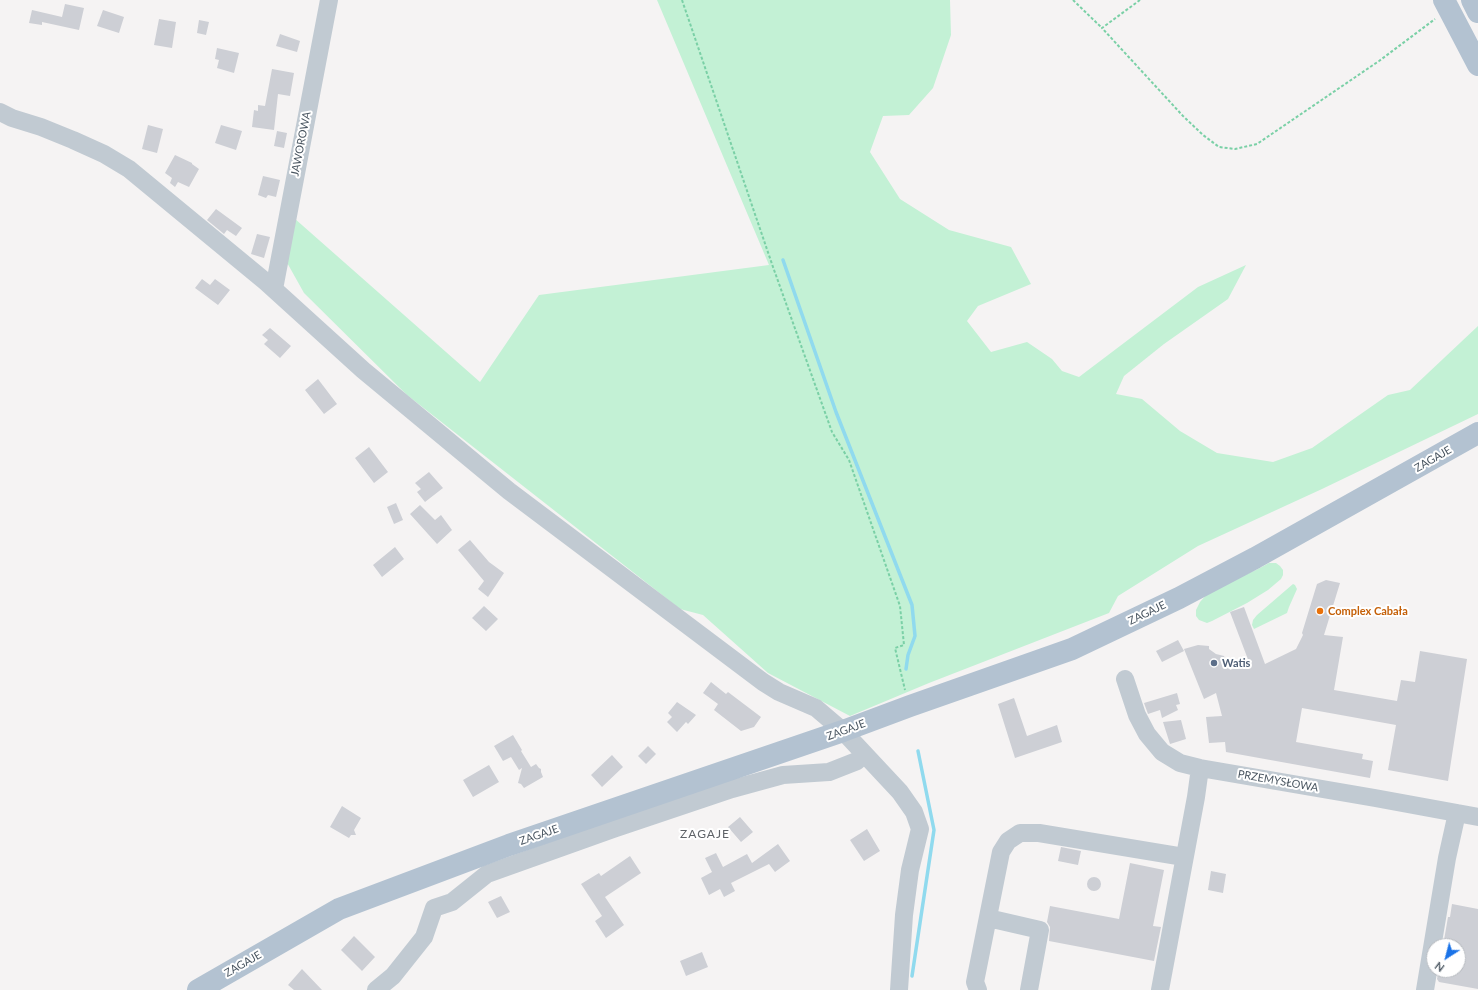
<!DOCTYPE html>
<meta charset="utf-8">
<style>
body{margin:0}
#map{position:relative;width:1478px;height:990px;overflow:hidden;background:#f5f3f3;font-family:Lato,sans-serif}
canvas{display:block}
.north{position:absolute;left:1426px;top:938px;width:40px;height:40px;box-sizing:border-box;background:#fff;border:1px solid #b7bbc0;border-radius:50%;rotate:216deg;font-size:11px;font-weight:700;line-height:16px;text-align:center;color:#4a5661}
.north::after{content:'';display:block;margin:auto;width:14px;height:18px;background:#1a73e8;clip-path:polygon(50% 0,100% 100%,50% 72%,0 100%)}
</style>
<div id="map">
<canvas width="1478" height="990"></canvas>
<div class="north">N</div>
</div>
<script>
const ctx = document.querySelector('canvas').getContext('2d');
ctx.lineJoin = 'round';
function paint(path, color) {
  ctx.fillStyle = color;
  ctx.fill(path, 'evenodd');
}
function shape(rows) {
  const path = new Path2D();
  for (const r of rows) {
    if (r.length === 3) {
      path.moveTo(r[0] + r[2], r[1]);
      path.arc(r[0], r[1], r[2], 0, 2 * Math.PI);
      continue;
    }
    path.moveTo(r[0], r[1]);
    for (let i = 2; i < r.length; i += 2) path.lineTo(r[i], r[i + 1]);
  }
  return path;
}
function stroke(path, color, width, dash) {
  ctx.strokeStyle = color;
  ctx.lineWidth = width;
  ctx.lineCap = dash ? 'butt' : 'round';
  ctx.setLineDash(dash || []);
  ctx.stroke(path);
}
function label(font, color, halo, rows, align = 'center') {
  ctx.font = font + ' Lato,sans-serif';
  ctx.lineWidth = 4;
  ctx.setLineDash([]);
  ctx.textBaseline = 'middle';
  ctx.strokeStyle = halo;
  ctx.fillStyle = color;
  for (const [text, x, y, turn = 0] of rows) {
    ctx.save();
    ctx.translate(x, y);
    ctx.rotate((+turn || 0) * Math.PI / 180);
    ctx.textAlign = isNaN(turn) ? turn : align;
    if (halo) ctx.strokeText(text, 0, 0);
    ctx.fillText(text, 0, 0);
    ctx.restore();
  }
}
paint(shape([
 [657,0,950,0,951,35,933,88,909,115,883,116,870,152,900,199,949,230,1011,247,1031,284,978,306,967,321,991,352,1027,342,1052,359,1062,371,1079,377,1198,287,1246,265,1228,299,1164,344,1124,376,1116,394,1142,399,1180,431,1217,453,1273,462,1312,448,1388,395,1410,390,1478,326,1478,414,1322,489,1198,546,1118,596,1109,613,929,683,850,716,768,673,703,615,680,609,407,395,304,293,285,259,294,218,480,382,539,295,769,265],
 [1269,563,1276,563,1280,566,1283,570,1283,575,1281,579,1268,590,1247,603,1212,621,1207,623,1199,620,1196,616,1196,610,1200,602,1208,593,1215,588,1256,570],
 [1293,584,1295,585,1297,589,1289,607,1287,613,1254,629,1252,625,1253,620,1257,615]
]), '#c3f1d5');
stroke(shape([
 [783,260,836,412,912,605,915,636,908,655,906,669],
 [912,976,934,830,918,751]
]), '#90daee', 3.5);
paint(shape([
 [65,4,84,8,79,30,42,22,42,25,29,23,32,10,62,17],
 [103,10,124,17,119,33,97,26],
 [159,19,176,22,172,48,154,45],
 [199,20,209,22,206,35,197,33],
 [280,34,300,41,297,52,276,46],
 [217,48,239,53,234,73,217,68,219,60,215,59],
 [272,69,294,73,290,96,278,94,274,130,252,127,254,110,258,111,258,105,265,106],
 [148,125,163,129,157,153,142,149],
 [221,125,242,131,236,150,215,143],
 [277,131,287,133,284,148,274,146],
 [175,155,192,163,192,164,199,169,189,187,178,182,175,187,170,183,172,178,165,173],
 [263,176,280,180,276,197,268,195,266,198,258,195],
 [216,209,242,228,236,236,227,230,224,234,207,220],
 [257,234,270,237,264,258,251,254],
 [202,279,210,285,215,279,230,290,218,305,195,288],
 [270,328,291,346,280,358,264,344,268,340,262,335],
 [318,379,337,404,324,414,305,390],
 [369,447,388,472,374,483,355,458],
 [429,472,443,488,425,502,417,492,421,489,415,483],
 [396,503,403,520,394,524,387,507],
 [420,505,435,520,441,515,452,530,437,544,410,514],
 [470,540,489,562,504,573,488,597,478,589,484,581,458,550],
 [395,547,404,559,382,577,373,565],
 [1326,580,1340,583,1324,635,1343,637,1334,690,1397,701,1401,680,1415,682,1420,651,1467,659,1448,781,1388,770,1396,725,1302,708,1296,742,1363,754,1362,759,1373,761,1370,778,1226,752,1225,742,1209,743,1206,717,1222,716,1216,693,1204,699,1184,649,1198,645,1209,646,1209,649,1216,654,1224,656,1230,670,1249,662,1230,612,1244,607,1265,664,1296,649,1303,635,1302,633,1317,584],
 [484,606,498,619,486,631,472,618],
 [1178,640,1184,651,1162,662,1156,651],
 [711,682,726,694,728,692,761,717,754,727,741,731,714,710,718,704,703,693],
 [1177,693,1180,704,1176,705,1178,710,1162,718,1160,710,1148,714,1144,703],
 [1014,698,1027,736,1057,725,1062,742,1015,758,998,704],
 [677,702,696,715,688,724,686,722,677,732,667,722,672,717,668,713],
 [1181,720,1186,739,1170,744,1163,722],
 [513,735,522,750,521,751,531,767,536,764,539,768,541,769,541,772,543,777,524,788,521,784,518,783,522,768,519,770,511,757,503,761,494,746],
 [648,746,656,754,646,764,638,756],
 [612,755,623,767,602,787,591,775],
 [489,765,499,782,473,797,463,780],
 [342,806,361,818,354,830,356,835,351,835,349,838,330,827],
 [740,817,753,832,741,842,728,827],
 [867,829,880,851,864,861,850,840],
 [778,844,790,861,775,872,769,864,731,883,735,891,724,897,720,889,709,895,701,878,712,872,705,858,716,853,723,867,747,854,752,863],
 [1061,847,1081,851,1078,865,1058,861],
 [630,856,641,873,605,897,624,925,606,938,595,921,602,916,581,884,599,873,601,876],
 [1130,863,1164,870,1153,926,1161,927,1154,961,1049,941,1050,927,1047,922,1050,906,1119,919],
 [1211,871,1226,874,1223,893,1208,890],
 [1094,884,7],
 [501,896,510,912,497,918,488,902],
 [1452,904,1478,909,1478,989,1439,982,1437,979,1439,970,1458,970,1458,946,1443,946,1448,917,1450,917],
 [354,936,375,957,362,971,341,950],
 [702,952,708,967,686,976,680,961],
 [302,969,322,990,294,990,288,985]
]), '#cdcfd5');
stroke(shape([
 [682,0,773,267,832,432,849,460,900,606,904,645,895,648,905,690],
 [1073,0,1102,28],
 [1140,0,1102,28,1183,116,1203,135,1219,147,1235,149,1257,144,1379,61,1435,19]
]), '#7ad0a6', 2, [3, 2]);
stroke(shape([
 [0,112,12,118,41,127,73,140,104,154,129,169,266,282,363,370,509,491,763,682,779,692,816,708,843,731,900,792,914,812,920,829,910,870,904,915,899,990],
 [274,289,329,0],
 [1125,679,1137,715,1147,734,1162,752,1180,763,1200,768,1375,798,1478,817],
 [988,918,1040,930,1029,990],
 [376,990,393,976,424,937,434,908,452,902,487,874,613,829,732,789,783,775,829,772,857,761,864,754],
 [978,990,975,982,1001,852,1008,841,1020,833,1039,833,1184,857],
 [1160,990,1196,797,1200,768],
 [1425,990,1447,858,1457,813]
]), '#c1cad2', 18);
stroke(shape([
 [1444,0,1478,65],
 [1472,0,1478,12],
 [198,990,339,909,509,845,843,731,910,706,1072,649,1179,598,1255,558,1478,433]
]), '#b3c2d1', 22);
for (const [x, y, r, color] of [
 [1320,611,4,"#e8710a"],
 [1214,663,4,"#5c6f8a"]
]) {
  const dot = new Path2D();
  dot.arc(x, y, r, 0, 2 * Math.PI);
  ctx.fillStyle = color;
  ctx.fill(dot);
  stroke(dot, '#fff', 1.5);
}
label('11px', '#4a5661', '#fff', [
 ["JAWOROWA",301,144,-79],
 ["ZAGAJE",1433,459,-30],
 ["ZAGAJE",1147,613,-26],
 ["ZAGAJE",846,730,-20],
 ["PRZEMYSŁOWA",1278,781,10],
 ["ZAGAJE",539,835,-19],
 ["ZAGAJE",243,964,-30]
]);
label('bold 11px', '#c56008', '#fff', [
 ["Complex Cabała",1328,611]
], 'left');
label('bold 11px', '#4e5e75', '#fff', [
 ["Watis",1222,663]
], 'left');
ctx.letterSpacing = '1px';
label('12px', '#5f6368', '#fff', [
 ["ZAGAJE",705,834]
]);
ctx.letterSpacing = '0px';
</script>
